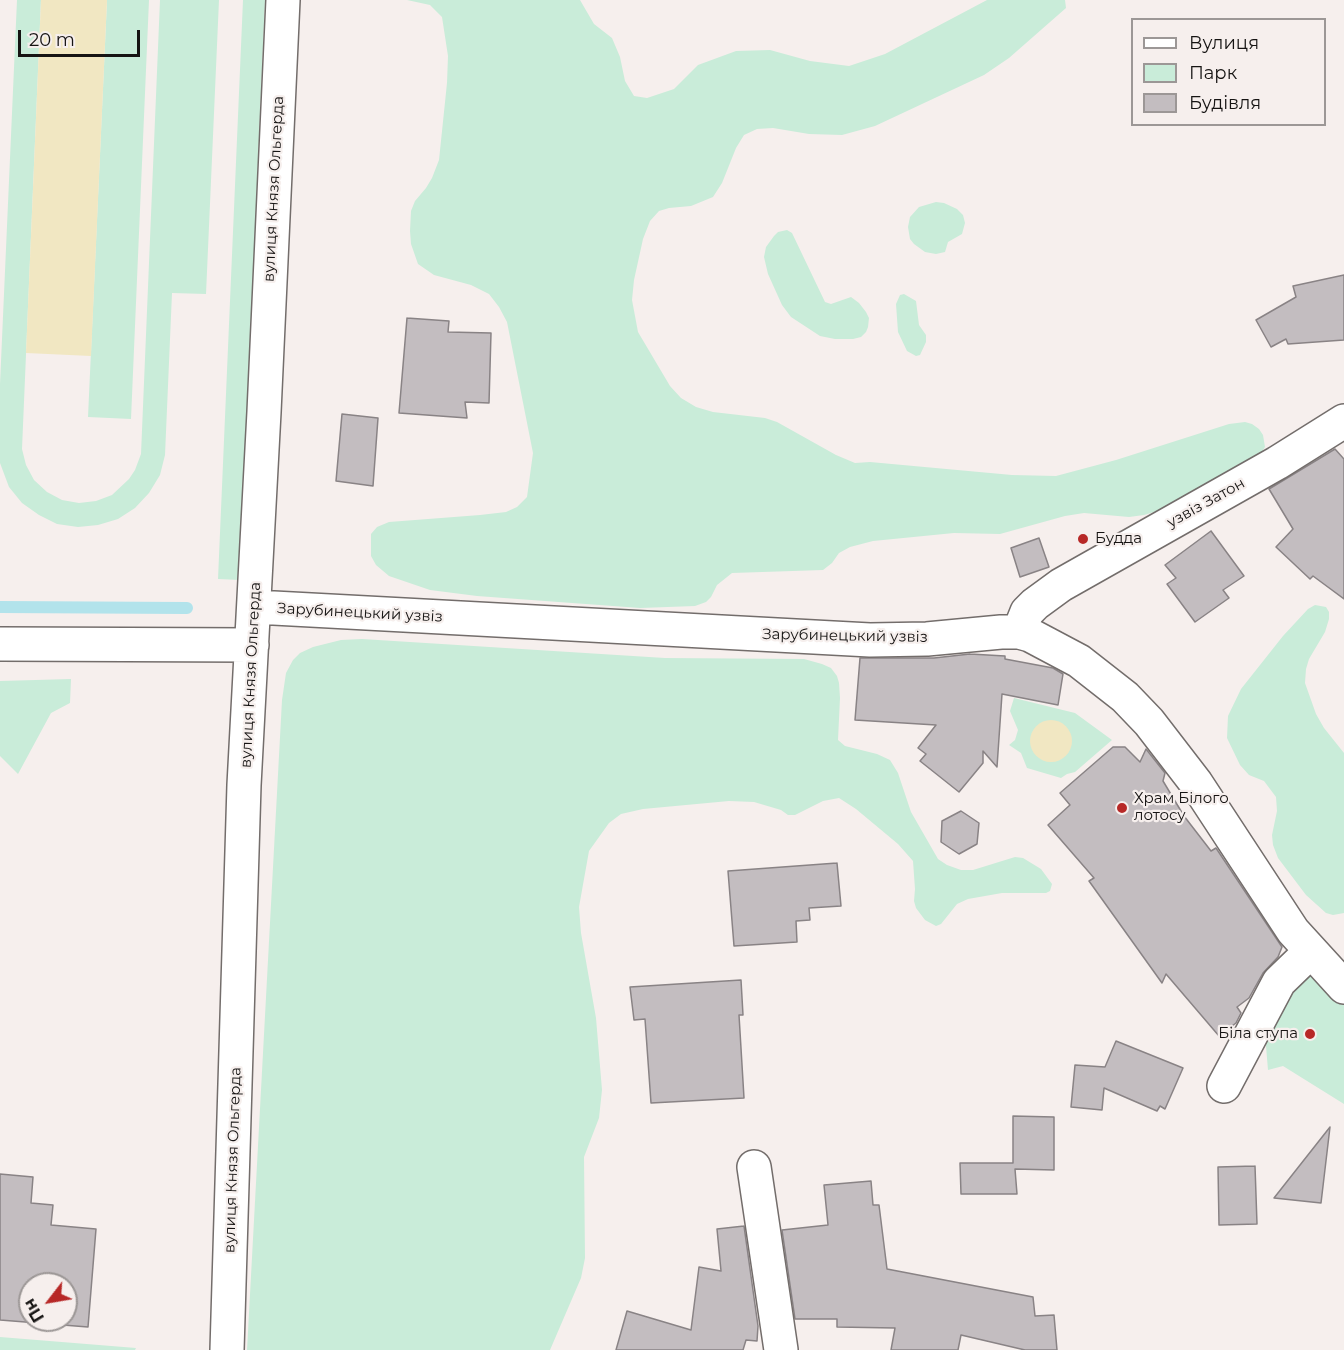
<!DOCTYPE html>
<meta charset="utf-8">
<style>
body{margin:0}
#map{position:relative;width:1344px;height:1350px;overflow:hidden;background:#f6efed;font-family:Montserrat,sans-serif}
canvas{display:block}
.legend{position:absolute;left:1131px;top:18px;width:195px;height:108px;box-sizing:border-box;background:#f6efed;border:2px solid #9c9796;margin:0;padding:8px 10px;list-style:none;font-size:18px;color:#161413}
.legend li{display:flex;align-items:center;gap:12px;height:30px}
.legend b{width:30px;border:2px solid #9c9796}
.north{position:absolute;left:18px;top:1272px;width:60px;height:60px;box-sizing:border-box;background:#f6efed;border:2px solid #9c9796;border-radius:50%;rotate:239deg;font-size:16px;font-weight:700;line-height:24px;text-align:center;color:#161413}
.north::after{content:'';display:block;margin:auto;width:21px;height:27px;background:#b72827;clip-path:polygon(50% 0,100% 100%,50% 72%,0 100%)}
.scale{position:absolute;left:18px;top:30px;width:122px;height:27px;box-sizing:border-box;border:3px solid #161413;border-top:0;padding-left:8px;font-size:18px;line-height:21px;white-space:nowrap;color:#161413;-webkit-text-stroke:4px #f6efed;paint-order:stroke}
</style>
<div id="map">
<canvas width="1344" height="1350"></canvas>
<ul class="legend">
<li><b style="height:8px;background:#fff"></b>Вулиця</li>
<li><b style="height:16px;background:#c9ecd9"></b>Парк</li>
<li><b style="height:16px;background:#c3bdc0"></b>Будівля</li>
</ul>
<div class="north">Пн</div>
<div class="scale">20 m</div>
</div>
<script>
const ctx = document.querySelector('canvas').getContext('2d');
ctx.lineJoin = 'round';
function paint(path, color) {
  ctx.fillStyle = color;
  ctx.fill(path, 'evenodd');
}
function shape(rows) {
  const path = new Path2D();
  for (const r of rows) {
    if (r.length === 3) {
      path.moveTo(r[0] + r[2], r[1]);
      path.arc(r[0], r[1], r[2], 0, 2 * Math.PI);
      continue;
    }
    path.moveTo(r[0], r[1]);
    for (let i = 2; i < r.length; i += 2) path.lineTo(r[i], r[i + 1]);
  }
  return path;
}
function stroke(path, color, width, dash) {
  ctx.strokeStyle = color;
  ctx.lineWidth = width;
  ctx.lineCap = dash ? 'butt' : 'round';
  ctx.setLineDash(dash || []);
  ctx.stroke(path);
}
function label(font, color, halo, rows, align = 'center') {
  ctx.font = font + ' Montserrat,sans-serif';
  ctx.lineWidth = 4.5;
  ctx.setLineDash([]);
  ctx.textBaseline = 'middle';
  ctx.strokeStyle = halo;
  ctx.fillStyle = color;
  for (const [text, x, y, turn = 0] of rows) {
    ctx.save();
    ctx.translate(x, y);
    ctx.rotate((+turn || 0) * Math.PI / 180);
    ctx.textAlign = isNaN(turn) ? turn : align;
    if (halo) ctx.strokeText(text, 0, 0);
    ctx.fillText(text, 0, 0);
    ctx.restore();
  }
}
paint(shape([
 [17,0,41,0,22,449,26,465,34,480,47,492,62,500,79,503,96,501,112,495,129,479,135,470,141,454,160,0,219,0,206,294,172,293,165,455,160,475,149,493,135,508,118,519,98,525,78,527,57,524,39,515,22,503,9,487,0,463,0,384],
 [107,0,149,0,131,419,88,417],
 [243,0,265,0,240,580,218,579],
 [407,0,580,0,594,24,612,38,620,57,625,81,634,96,647,98,674,89,698,65,736,51,770,50,810,61,849,66,885,54,987,0,1065,0,1066,8,1009,58,984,75,875,126,842,135,809,134,773,128,757,129,744,135,736,148,722,183,713,197,691,206,669,208,659,211,650,221,643,239,634,280,632,300,638,332,670,386,681,398,696,407,713,412,765,418,777,422,836,455,855,463,870,462,1012,475,1056,476,1116,460,1229,424,1245,422,1252,424,1259,429,1263,435,1265,447,1259,456,1161,510,1144,515,1129,517,1084,513,1065,516,1000,534,954,533,873,541,850,547,839,553,832,563,823,570,732,573,717,585,711,597,706,602,695,606,640,608,477,596,430,590,389,576,376,565,371,556,371,534,377,527,389,522,480,515,506,512,517,507,527,497,533,453,507,322,499,307,489,294,471,285,434,275,418,264,411,244,410,231,411,211,415,201,426,188,432,178,439,160,447,83,448,56,442,17,430,5],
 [936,202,944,203,957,209,963,215,965,223,962,234,948,242,945,252,936,254,925,252,914,244,910,239,908,227,910,217,919,207],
 [787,230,792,233,825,302,831,304,851,297,859,303,866,312,869,318,868,327,866,332,861,337,853,339,835,339,820,336,791,317,782,305,768,274,764,257,766,247,774,236,778,232],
 [904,294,916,301,919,325,926,335,926,342,920,355,916,356,907,351,898,332,896,304,900,295],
 [1315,605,1326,607,1329,612,1329,619,1325,632,1309,659,1306,669,1305,683,1316,714,1324,728,1344,753,1344,913,1333,915,1326,913,1306,895,1278,858,1273,845,1272,835,1277,811,1276,797,1264,781,1249,775,1240,765,1227,738,1228,716,1241,689,1283,636,1308,609],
 [362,639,665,658,804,659,822,664,831,668,837,676,839,683,840,698,838,740,845,746,877,754,890,760,898,773,911,812,938,859,947,865,961,870,973,870,1015,857,1023,858,1041,869,1052,884,1050,891,1046,893,1002,893,968,899,957,904,941,924,936,926,925,920,916,908,914,901,915,889,913,861,898,844,856,809,839,798,823,801,795,815,788,815,781,810,754,802,729,801,643,809,621,814,609,823,589,851,579,907,581,933,596,1018,602,1090,599,1118,584,1157,585,1258,581,1278,550,1350,247,1350,282,700,286,673,293,660,300,653,313,647,341,640],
 [71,679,70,703,51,713,18,774,0,756,0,681],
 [1014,698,1075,713,1112,740,1075,772,1067,774,1061,778,1027,768,1021,753,1009,745,1015,740,1018,730,1010,711],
 [1306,976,1314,977,1325,985,1344,1003,1344,1104,1283,1066,1268,1070,1265,1034,1286,988],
 [0,1337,136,1348,135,1350,0,1350]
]), '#c9ecd9');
paint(shape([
 [41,0,107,0,91,356,26,353],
 [1051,741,21]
]), '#f1e7c2');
stroke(shape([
 [0,607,187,608]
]), '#b2e3eb', 12);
const building = shape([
 [1344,275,1344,340,1288,344,1286,339,1271,347,1256,320,1296,297,1293,286,1344,275],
 [407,318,449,321,448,332,491,333,489,403,465,402,467,418,399,413,407,318],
 [342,414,378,418,373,486,336,481,342,414],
 [1335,449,1344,459,1344,599,1313,576,1310,579,1276,547,1293,529,1269,489,1335,449],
 [1211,531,1244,576,1223,590,1229,598,1195,622,1167,584,1176,578,1165,565,1211,531],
 [1039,538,1049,567,1020,577,1011,548,1039,538],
 [970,654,1005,656,1005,659,1053,668,1063,674,1058,705,1002,694,997,767,983,751,983,763,959,792,920,761,926,754,918,748,936,725,855,720,860,658,934,658,970,654],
 [1113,747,1125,747,1140,762,1146,749,1165,773,1163,781,1184,816,1211,851,1216,848,1282,947,1278,957,1263,973,1249,998,1237,1007,1241,1013,1236,1023,1219,1036,1166,974,1162,983,1089,881,1094,878,1048,825,1070,805,1060,793,1113,747],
 [961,811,979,823,977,844,959,854,941,842,942,821,961,811],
 [837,863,841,906,809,908,810,920,796,921,797,942,734,946,728,871,837,863],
 [741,980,743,1015,739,1015,744,1098,651,1103,645,1019,634,1020,630,987,741,980],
 [1116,1041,1183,1068,1165,1109,1160,1106,1157,1111,1104,1088,1102,1110,1071,1107,1075,1065,1105,1067,1116,1041],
 [1013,1116,1054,1117,1054,1170,1015,1169,1017,1194,961,1194,960,1163,1013,1163,1013,1116],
 [1330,1127,1321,1203,1274,1198,1330,1127],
 [1255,1166,1257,1224,1219,1225,1218,1167,1255,1166],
 [0,1174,33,1177,31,1203,53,1205,51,1225,96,1229,88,1327,0,1320,0,1174],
 [30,1284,66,1284,66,1320,30,1320,30,1284],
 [871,1181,873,1205,879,1205,887,1269,1033,1297,1035,1316,1054,1315,1057,1350,1025,1350,961,1335,958,1350,891,1350,895,1328,837,1327,837,1319,795,1319,782,1230,828,1225,824,1185,871,1181],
 [744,1226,758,1326,757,1341,746,1340,743,1350,616,1350,627,1311,691,1330,699,1267,721,1271,717,1229,744,1226]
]);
paint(building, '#c3bdc0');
stroke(building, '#898385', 1.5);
const minor = shape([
 [255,607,870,640,927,639,1001,632,1019,632,1030,635,1079,661,1125,697,1149,722,1196,783,1293,931,1344,987],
 [1019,632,1027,612,1035,604,1061,585,1277,463,1344,421],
 [0,644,252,645],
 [1224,1086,1279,982,1310,952],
 [754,1167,781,1350],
 [227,1350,244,785,264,412,283,0]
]);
stroke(minor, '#736d6b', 36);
stroke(minor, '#fff', 33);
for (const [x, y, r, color] of [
 [1083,539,6,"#b72827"],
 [1122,808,6,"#b72827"],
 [1310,1034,6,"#b72827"]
]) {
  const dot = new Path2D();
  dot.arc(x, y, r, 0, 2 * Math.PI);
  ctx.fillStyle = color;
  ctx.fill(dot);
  stroke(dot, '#f6efed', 2);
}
label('15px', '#161413', '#f6efed', [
 ["вулиця Князя Ольгерда",274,189,-87],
 ["узвіз Затон",1206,503,-29],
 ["Зарубинецький узвіз",360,613,3],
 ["Зарубинецький узвіз",845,636,1],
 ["вулиця Князя Ольгерда",251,675,-87],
 ["вулиця Князя Ольгерда",233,1160,-88]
]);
label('15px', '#161413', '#f6efed', [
 ["Будда",1095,539],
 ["Храм Білого",1134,799],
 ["лотосу",1134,816],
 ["Біла ступа",1298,1034,"right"]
], 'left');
</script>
